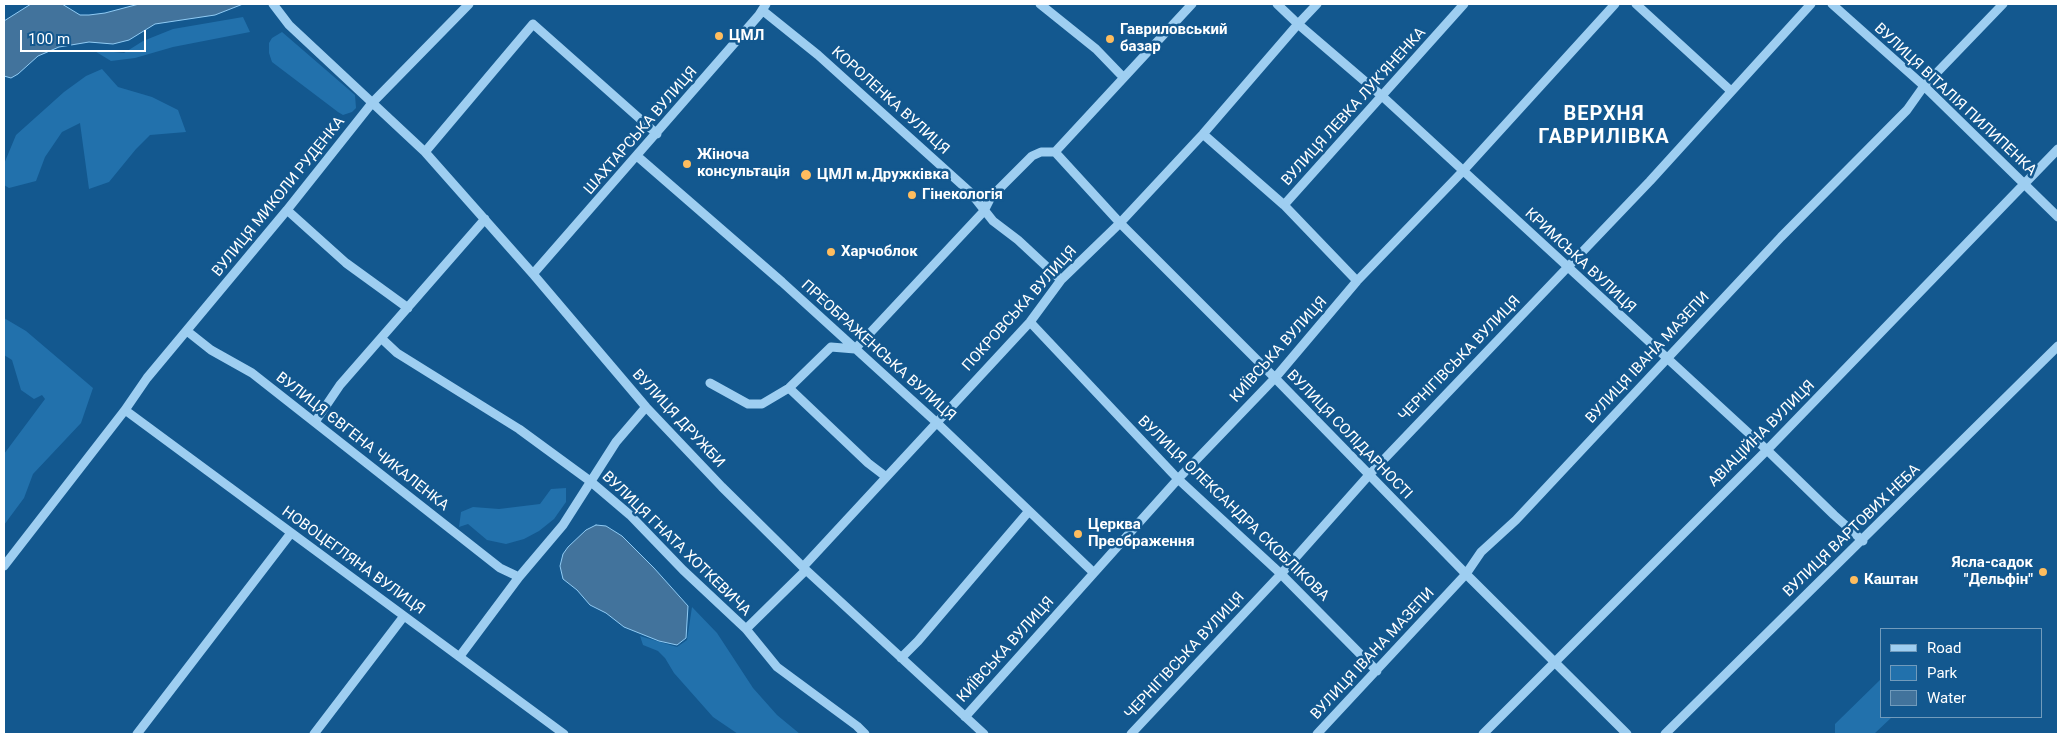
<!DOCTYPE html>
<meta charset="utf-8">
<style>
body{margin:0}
#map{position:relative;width:2062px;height:738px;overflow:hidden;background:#13588f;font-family:Roboto,sans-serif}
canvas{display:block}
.frame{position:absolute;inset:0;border:5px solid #fff;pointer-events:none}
.legend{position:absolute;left:1880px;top:628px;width:162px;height:90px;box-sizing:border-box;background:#13588f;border:1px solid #719bbc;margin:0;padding:6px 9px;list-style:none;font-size:15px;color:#fff}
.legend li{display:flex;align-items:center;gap:10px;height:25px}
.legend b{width:25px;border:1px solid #719bbc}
.scale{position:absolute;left:20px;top:30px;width:126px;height:22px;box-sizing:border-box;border:2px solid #fff;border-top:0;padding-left:6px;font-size:15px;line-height:18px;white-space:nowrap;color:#fff;-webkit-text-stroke:4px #13588f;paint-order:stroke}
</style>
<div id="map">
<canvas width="2062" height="738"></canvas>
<div class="frame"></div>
<ul class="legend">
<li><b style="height:6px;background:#9ecef1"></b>Road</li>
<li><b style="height:14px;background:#2271ac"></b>Park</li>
<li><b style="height:14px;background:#42739c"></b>Water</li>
</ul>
<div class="scale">100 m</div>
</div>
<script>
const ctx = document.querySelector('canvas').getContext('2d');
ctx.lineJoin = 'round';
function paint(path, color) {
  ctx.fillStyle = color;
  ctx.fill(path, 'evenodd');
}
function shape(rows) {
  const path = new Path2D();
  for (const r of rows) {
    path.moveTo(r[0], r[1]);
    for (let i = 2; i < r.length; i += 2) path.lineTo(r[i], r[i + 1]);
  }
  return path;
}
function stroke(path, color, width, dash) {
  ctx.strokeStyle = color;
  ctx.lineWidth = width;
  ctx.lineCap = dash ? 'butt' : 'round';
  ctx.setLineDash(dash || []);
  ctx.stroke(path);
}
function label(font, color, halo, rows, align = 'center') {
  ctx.font = font + ' Roboto,sans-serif';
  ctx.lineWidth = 5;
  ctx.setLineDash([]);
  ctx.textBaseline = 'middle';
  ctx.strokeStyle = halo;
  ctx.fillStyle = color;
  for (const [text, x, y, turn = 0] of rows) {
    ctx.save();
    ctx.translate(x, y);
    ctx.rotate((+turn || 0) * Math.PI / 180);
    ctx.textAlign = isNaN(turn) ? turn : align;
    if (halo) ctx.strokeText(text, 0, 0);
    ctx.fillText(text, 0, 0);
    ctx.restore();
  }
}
paint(shape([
 [243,17,250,32,173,47,135,58,111,61,93,50,124,53,143,41,173,29],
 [282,32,355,95,356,108,352,112,343,115,338,112,272,62,269,53,269,43,272,38],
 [102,69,118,87,152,97,178,110,186,132,150,135,136,149,109,182,89,189,80,123,62,132,45,157,36,181,9,188,4,185,4,164,16,135,64,92,86,76],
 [4,318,26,331,93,388,81,423,33,474,24,498,4,525,4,454,45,399,42,395,34,399,21,390,12,360,4,355],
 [566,488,566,502,554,519,539,531,524,539,506,544,487,540,468,524,459,527,461,512,473,507,499,509,540,504,551,489],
 [692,607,717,633,753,688,777,715,800,734,738,734,713,717,674,673,665,658,658,651,643,645,640,636,677,647,687,640],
 [1881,679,1881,717,1892,717,1874,734,1835,734,1835,724]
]), '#2271ac');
const water = shape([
 [31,4,62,4,80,15,89,15,105,13,139,4,243,4,215,15,155,24,129,40,113,44,89,42,59,47,38,56,18,74,11,78,4,76,4,21,31,4],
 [596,525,606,526,622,536,654,568,688,606,686,638,677,645,659,641,624,627,606,613,590,605,577,590,563,579,560,566,563,554,568,547,586,530,596,525]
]);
paint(water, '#42739c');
stroke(water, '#90cbf4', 1);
stroke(shape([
 [273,4,289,25,425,152,533,274,646,407,722,487,806,570,984,734],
 [1040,4,1096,49,1123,77],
 [1277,4,1298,24,1382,96,1767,450,1834,515,1863,541],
 [1636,4,1731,91],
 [1832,4,1924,86,2058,217],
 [762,10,818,55,970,192,993,221,1018,240,1061,280],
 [1203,134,1284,205,1357,281],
 [425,152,533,24,657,134],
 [1055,152,1120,223,1275,378,1466,574,1627,734],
 [637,156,782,282,936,422,1094,573],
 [1284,205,1464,4],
 [287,210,346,263,408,308],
 [533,274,759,15,766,4],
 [1030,322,1178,479,1281,574,1377,671],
 [187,331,211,350,252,373,500,568,519,577],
 [381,338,397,353,519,429,590,481,630,515,683,570,746,629,777,667,857,726,865,734],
 [710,383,748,404,762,404,789,388,831,347,855,349,984,211,991,197,1032,156,1041,152,1055,152,1192,4],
 [789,388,868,463,885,476],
 [125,410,564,734],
 [315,422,340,385,485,219],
 [4,566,125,410,147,378,287,210,372,103,469,4],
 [803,567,1030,322,1061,280,1120,223,1203,134,1298,24,1317,4],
 [746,629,806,570],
 [460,656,519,577,563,525,616,442,646,407],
 [901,658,918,641,1029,511],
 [965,717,1178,479,1275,378,1357,281,1463,171,1615,4],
 [137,734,291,533],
 [314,734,404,616],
 [1131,734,1281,574,1369,475,1650,181,1811,4],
 [1317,734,1466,574,1481,552,1516,520,1781,237,1907,110,1924,86,2003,4],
 [1483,734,1767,450,2058,149],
 [1665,734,2058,346]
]), '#9ecef1', 9);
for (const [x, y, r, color] of [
 [719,36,5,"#ffbd5e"],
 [1110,39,5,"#ffbd5e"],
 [687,164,5,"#ffbd5e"],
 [806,175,6,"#ffbd5e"],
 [912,195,5,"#ffbd5e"],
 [831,252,5,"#ffbd5e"],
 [1078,534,5,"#ffbd5e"],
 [2043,572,5,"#ffbd5e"],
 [1854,580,5,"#ffbd5e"]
]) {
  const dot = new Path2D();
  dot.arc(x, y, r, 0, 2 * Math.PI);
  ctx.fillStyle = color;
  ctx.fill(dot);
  stroke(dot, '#13588f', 2);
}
label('bold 15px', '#fff', '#13588f', [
 ["Гавриловський",1120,30],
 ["базар",1120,47],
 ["ЦМЛ",729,36],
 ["Жіноча",697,155],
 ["консультація",697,172],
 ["ЦМЛ м.Дружківка",817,175],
 ["Гінекологія",922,195],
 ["Харчоблок",841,252],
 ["Церква",1088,525],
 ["Преображення",1088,542],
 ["Ясла-садок",2033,563,"right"],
 ["\"Дельфін\"",2033,580,"right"],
 ["Каштан",1864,580]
], 'left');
label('15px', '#fff', '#13588f', [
 ["ВУЛИЦЯ ВІТАЛІЯ ПИЛИПЕНКА",1955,100,43],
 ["КОРОЛЕНКА ВУЛИЦЯ",890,101,42],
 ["ВУЛИЦЯ ЛЕВКА ЛУК'ЯНЕНКА",1354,107,-48],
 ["ШАХТАРСЬКА ВУЛИЦЯ",641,131,-49],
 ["ВУЛИЦЯ МИКОЛИ РУДЕНКА",279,197,-51],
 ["КРИМСЬКА ВУЛИЦЯ",1580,261,43],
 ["ПОКРОВСЬКА ВУЛИЦЯ",1020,309,-48],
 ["КИЇВСЬКА ВУЛИЦЯ",1279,350,-48],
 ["ПРЕОБРАЖЕНСЬКА ВУЛИЦЯ",878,351,42],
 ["ВУЛИЦЯ ІВАНА МАЗЕПИ",1648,358,-47],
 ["ЧЕРНІГІВСЬКА ВУЛИЦЯ",1460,359,-46],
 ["ВУЛИЦЯ ДРУЖБИ",678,419,47],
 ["АВІАЦІЙНА ВУЛИЦЯ",1762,434,-45],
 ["ВУЛИЦЯ СОЛІДАРНОСТІ",1349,435,46],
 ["ВУЛИЦЯ ЄВГЕНА ЧИКАЛЕНКА",362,442,38],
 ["ВУЛИЦЯ ОЛЕКСАНДРА СКОБЛІКОВА",1233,509,44],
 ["ВУЛИЦЯ ВАРТОВИХ НЕБА",1852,531,-44],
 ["ВУЛИЦЯ ГНАТА ХОТКЕВИЧА",676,544,44],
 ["НОВОЦЕГЛЯНА ВУЛИЦЯ",353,561,36],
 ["КИЇВСЬКА ВУЛИЦЯ",1006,650,-48],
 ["ВУЛИЦЯ ІВАНА МАЗЕПИ",1373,654,-47],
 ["ЧЕРНІГІВСЬКА ВУЛИЦЯ",1185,656,-47]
]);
ctx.letterSpacing = '1px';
label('bold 20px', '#fff', '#13588f', [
 ["ВЕРХНЯ",1604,115],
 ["ГАВРИЛІВКА",1604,138]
]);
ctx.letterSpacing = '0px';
</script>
